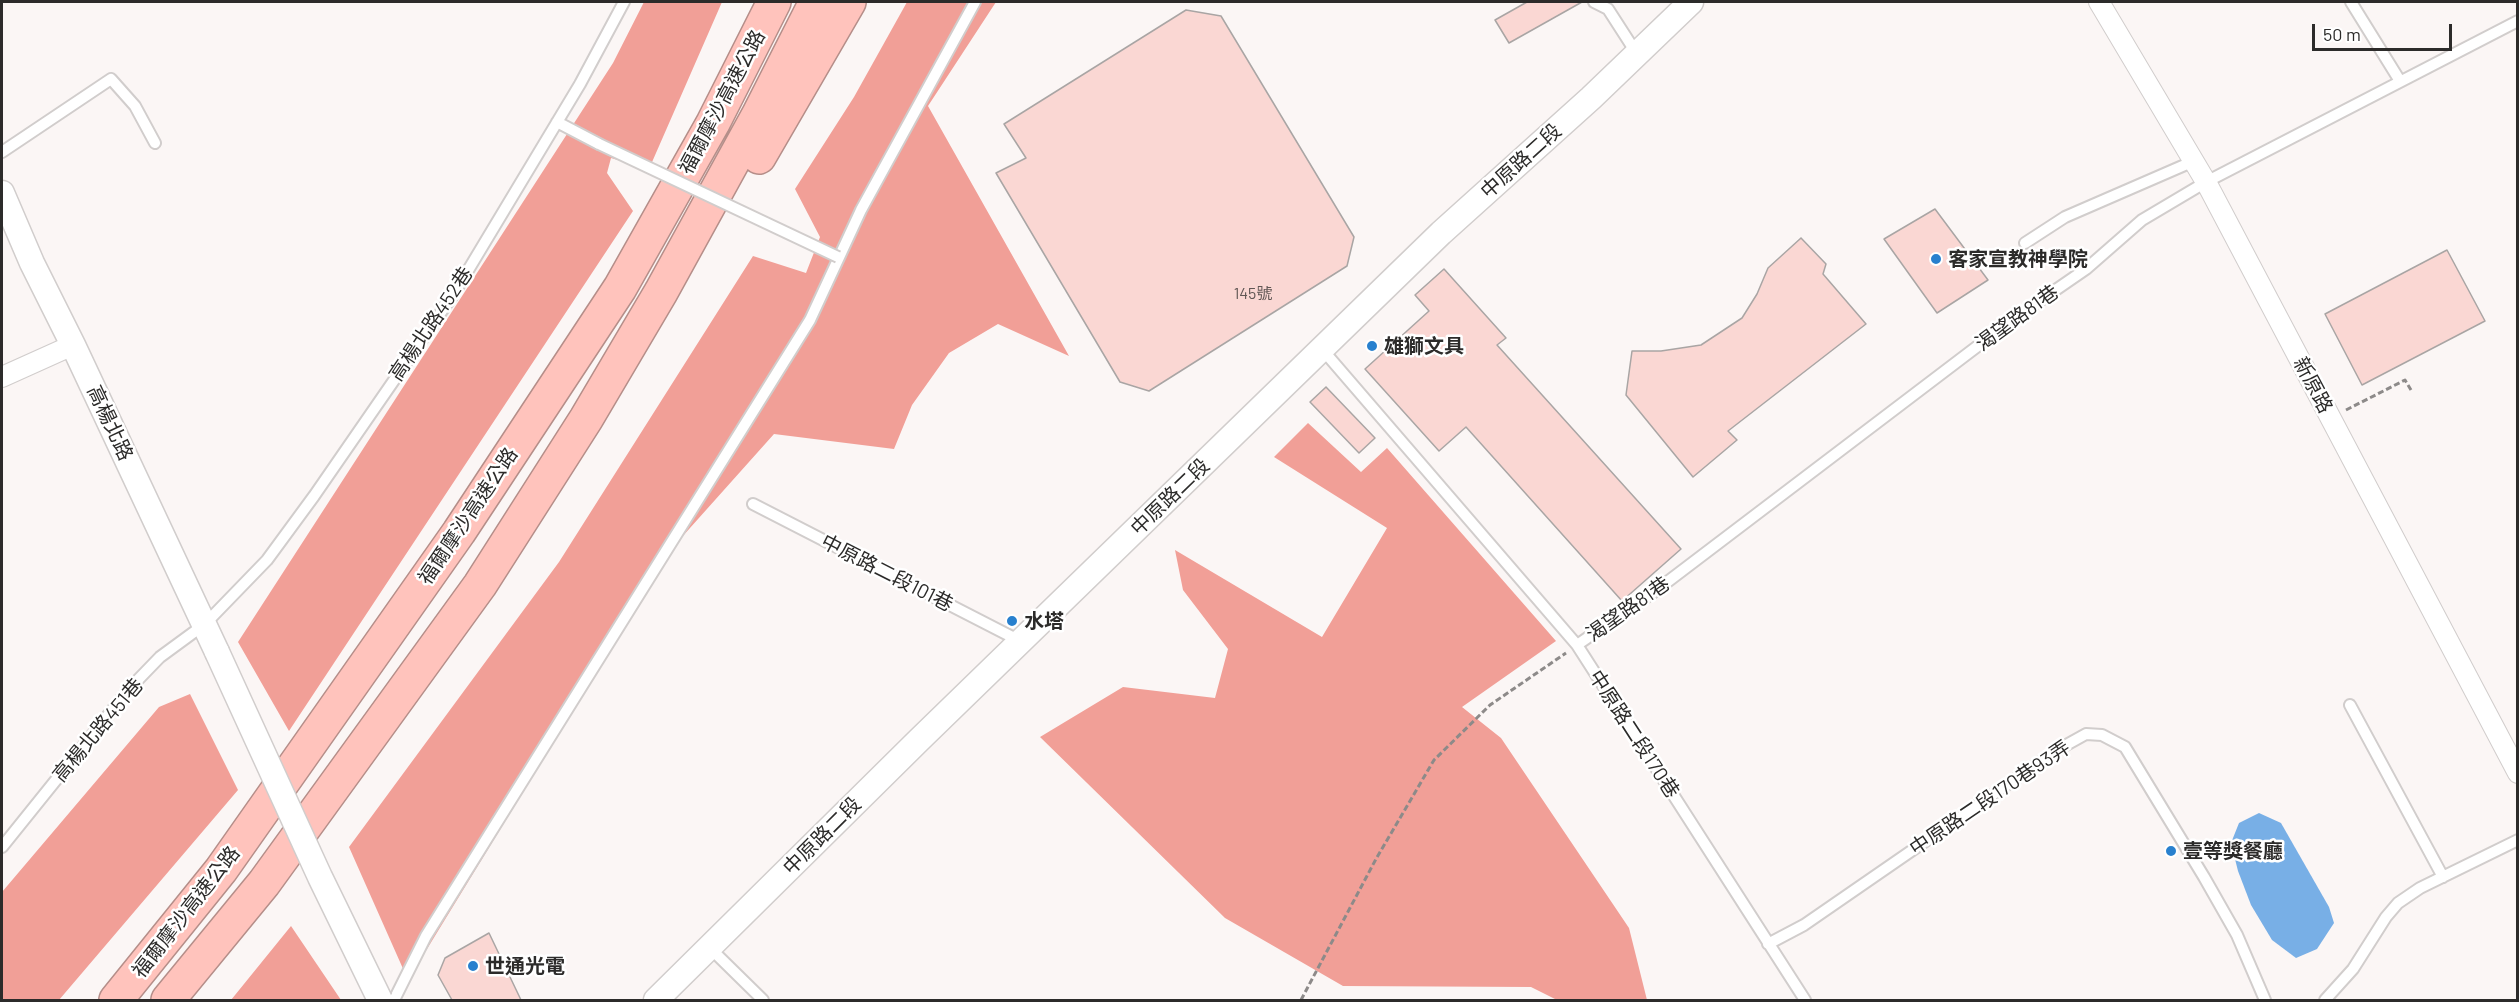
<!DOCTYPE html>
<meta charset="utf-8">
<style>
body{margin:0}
#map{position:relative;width:2519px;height:1002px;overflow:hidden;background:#fbf6f5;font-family:Barlow,sans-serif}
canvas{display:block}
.frame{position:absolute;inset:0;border:3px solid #2c2b2a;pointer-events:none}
.scale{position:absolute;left:2312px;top:24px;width:140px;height:27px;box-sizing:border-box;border:3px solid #2c2b2a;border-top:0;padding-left:8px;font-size:18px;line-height:21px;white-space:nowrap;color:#2c2b2a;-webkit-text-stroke:4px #fff;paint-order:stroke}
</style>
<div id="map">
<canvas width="2519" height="1002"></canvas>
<div class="frame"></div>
<div class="scale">50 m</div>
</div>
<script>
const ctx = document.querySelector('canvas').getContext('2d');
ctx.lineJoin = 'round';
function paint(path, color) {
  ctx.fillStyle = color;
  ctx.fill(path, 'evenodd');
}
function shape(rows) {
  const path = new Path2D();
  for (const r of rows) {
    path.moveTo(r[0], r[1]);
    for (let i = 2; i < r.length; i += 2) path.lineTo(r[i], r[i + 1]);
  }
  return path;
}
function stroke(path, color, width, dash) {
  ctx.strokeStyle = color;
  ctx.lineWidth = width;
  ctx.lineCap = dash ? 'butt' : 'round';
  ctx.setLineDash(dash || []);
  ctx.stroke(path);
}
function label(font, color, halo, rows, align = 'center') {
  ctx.font = font + ' Barlow,"Noto Sans TC",sans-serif';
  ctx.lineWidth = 5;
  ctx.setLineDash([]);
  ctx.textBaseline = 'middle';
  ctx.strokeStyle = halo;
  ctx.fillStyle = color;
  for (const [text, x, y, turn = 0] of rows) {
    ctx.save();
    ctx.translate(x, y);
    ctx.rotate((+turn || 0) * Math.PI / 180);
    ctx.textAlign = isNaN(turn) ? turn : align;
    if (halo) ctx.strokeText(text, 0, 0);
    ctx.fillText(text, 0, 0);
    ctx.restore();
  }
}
paint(shape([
 [644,2,722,2,649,169,611,158,607,173,633,211,289,731,238,642,613,63],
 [907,2,996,2,928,106,1069,356,998,324,949,353,912,405,894,449,774,434,673,547,408,980,349,847,559,562,753,256,806,273,820,237,795,189,854,97],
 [1308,423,1361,472,1387,448,1556,641,1462,707,1501,738,1629,928,1647,1000,1557,1000,1531,987,1343,986,1225,918,1040,737,1123,687,1215,698,1228,649,1183,590,1175,550,1322,637,1387,528,1274,457],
 [190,694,238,790,59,1000,2,1000,2,892,159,707],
 [291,926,341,1000,231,1000]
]), '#f19f97');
paint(shape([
 [2259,813,2281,823,2329,907,2334,923,2317,949,2296,958,2272,940,2251,905,2238,871,2231,843,2239,823]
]), '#78afe6');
const building = shape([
 [1527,2,1582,2,1509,43,1495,20,1527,2],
 [1186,10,1221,16,1354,237,1347,266,1149,391,1120,382,996,173,1026,158,1004,124,1186,10],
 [1935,209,1988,280,1937,313,1884,239,1935,209],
 [1801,238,1826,264,1823,274,1866,324,1728,431,1737,440,1693,477,1626,395,1632,351,1661,351,1701,345,1742,318,1757,294,1768,268,1801,238],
 [2447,250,2485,321,2362,385,2325,314,2447,250],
 [1444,269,1506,338,1497,345,1681,549,1622,601,1466,427,1439,451,1365,369,1429,311,1415,295,1444,269],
 [1326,387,1375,438,1359,453,1310,402,1326,387],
 [489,933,521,1000,452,1000,438,975,445,958,489,933]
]);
paint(building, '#fad7d3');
stroke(building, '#a9a5a4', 1.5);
const service = shape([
 [1594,2,1608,9,1637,54],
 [2351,2,2400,81],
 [557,122,599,144],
 [2,152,111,79,135,106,155,143],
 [2025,243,2065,217,2194,161],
 [1322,349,1577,645,1805,1000],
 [753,504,1020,641],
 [1577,645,1654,592,2012,320,2086,269,2142,220,2206,182,2518,21],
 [2350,705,2443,877],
 [2,847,130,688,160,657,205,624,267,560,314,496,455,292,580,84,624,2],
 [1768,944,1804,925,2059,749,2086,734,2102,735,2125,747,2204,877,2237,935,2265,1000],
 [710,948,763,1000],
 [394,1000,426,936,810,320,861,210,975,2],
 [2325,1000,2353,969,2386,917,2398,903,2420,888,2518,840]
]);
const minor = shape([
 [2099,2,2206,182,2518,773],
 [2,377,73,345]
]);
const tertiary = shape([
 [2,193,32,263,73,345,217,652],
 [656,1000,919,740,1441,233,1591,98,1691,2]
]);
const motorway = shape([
 [759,157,849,2],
 [116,1000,221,870,459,532,620,288,713,123,774,2],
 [168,1000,264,883,480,585,586,419,661,292,759,114,816,2]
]);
stroke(service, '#d1cdcc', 14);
stroke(minor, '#d1cdcc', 22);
stroke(tertiary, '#d1cdcc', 27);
stroke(motorway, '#b58e89', 36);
stroke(shape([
 [2346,410,2405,380,2411,390],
 [1301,1000,1376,859,1434,760,1490,705,1566,653]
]), '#8d8a89', 3, [6, 3]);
stroke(service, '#fff', 10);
stroke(minor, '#fff', 20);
stroke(tertiary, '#fff', 24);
stroke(motorway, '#ffc3bc', 33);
const serviceBridge = shape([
 [599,144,838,257]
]);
const tertiaryBridge = shape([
 [217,652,320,877,380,1000]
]);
stroke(serviceBridge, '#d1cdcc', 14, []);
stroke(tertiaryBridge, '#d1cdcc', 27, []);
stroke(serviceBridge, '#fff', 10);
stroke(tertiaryBridge, '#fff', 24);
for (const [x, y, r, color] of [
 [1936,259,6,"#2880ce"],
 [1372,346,6,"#2880ce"],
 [1012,621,6,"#2880ce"],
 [2171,851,6,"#2880ce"],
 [473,966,6,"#2880ce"]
]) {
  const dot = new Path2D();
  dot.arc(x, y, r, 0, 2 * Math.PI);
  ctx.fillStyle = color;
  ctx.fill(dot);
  stroke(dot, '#fff', 2);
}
label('16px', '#605654', null, [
 ["145號",1253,294]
]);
label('20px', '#2c2b2a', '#fff', [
 ["福爾摩沙高速公路",722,102,-62],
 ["中原路二段",1521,161,-42],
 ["渴望路81巷",2017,318,-36],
 ["高楊北路452巷",431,324,-56],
 ["新原路",2313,385,62],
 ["高楊北路",110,423,65],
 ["中原路二段",1170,497,-44],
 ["福爾摩沙高速公路",468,516,-56],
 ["中原路二段101巷",887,573,27],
 ["渴望路81巷",1628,609,-35],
 ["高楊北路451巷",98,730,-50],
 ["中原路二段170巷",1634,734,57],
 ["中原路二段170巷93弄",1990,798,-34],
 ["中原路二段",822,836,-45],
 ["福爾摩沙高速公路",186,912,-52]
]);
label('bold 20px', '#2c2b2a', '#fff', [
 ["客家宣教神學院",1948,259],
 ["雄獅文具",1384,346],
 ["水塔",1024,621],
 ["壹等獎餐廳",2183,851],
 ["世通光電",485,966]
], 'left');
</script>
